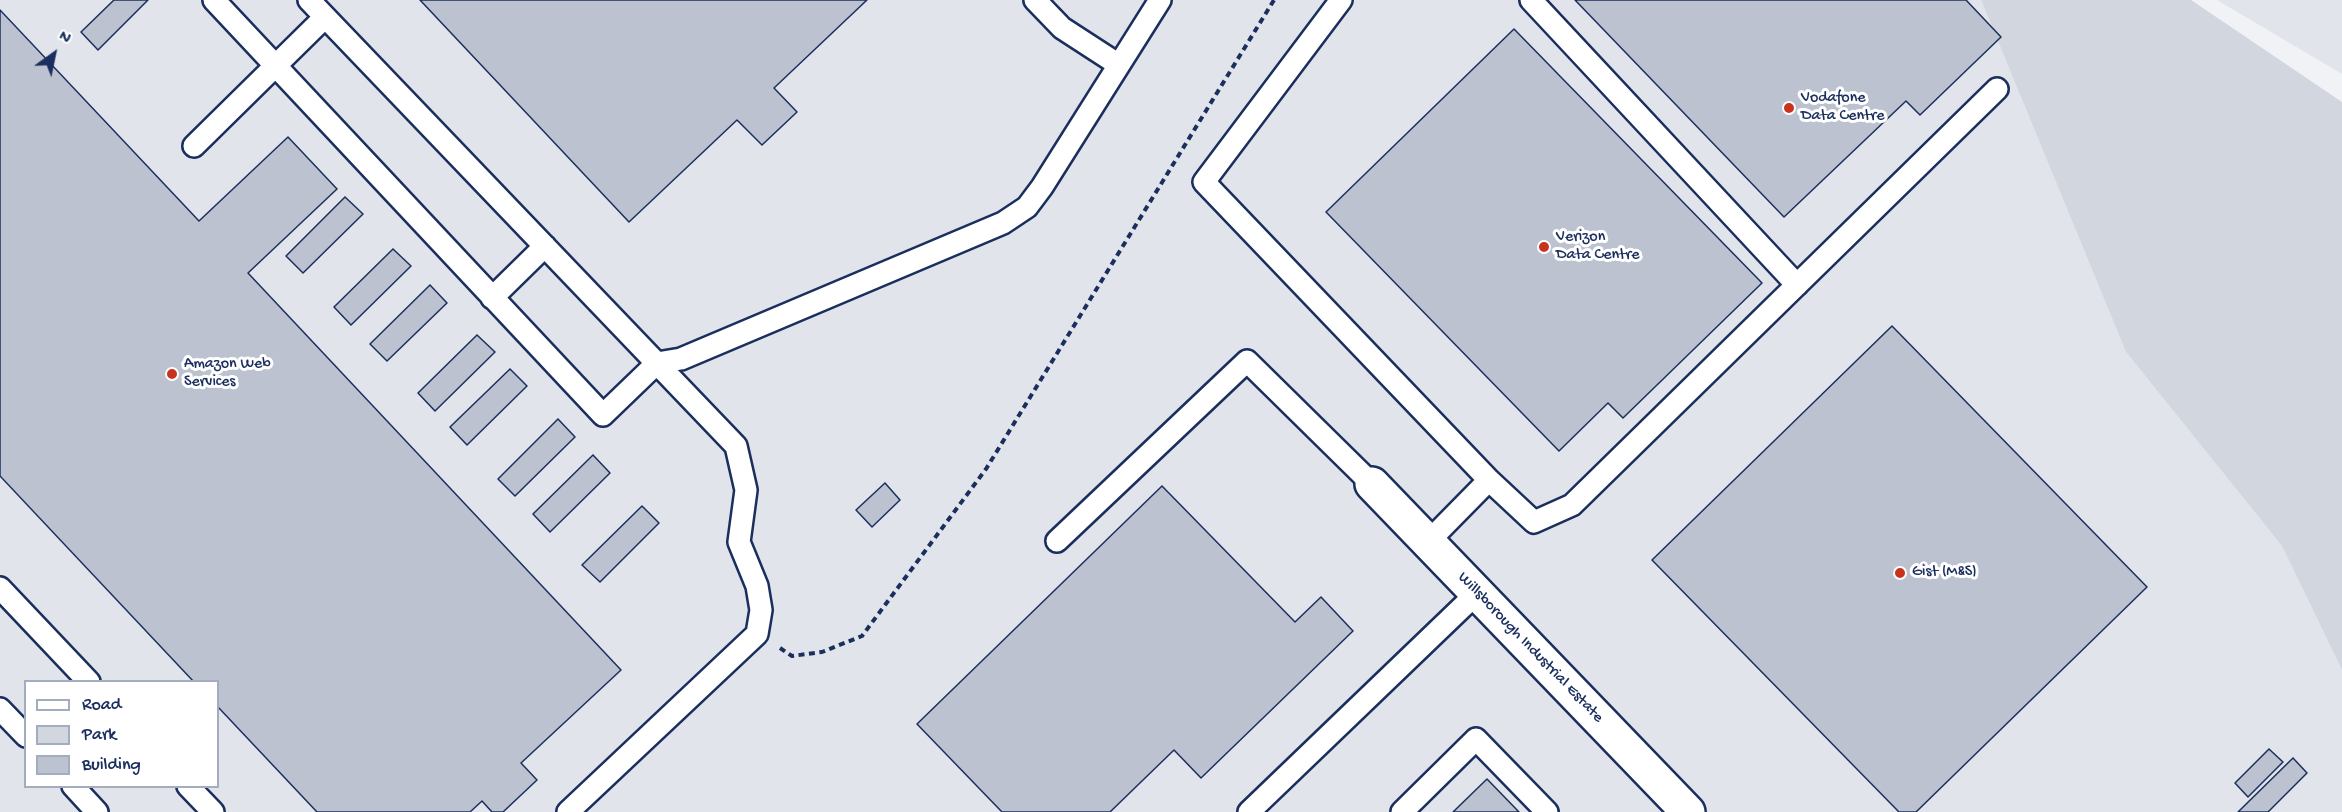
<!DOCTYPE html>
<style>
body{margin:0}
#map{position:relative;width:2342px;height:812px;overflow:hidden;background:#f1f2f5;font-family:"Gochi Hand",sans-serif}
canvas{display:block}
.legend{position:absolute;left:24px;top:680px;width:195px;height:108px;box-sizing:border-box;background:#fff;border:2px solid #a4acbf;margin:0;padding:8px 10px;list-style:none;font-size:18px;color:#1b2f5e}
.legend li{display:flex;align-items:center;gap:12px;height:30px}
.legend b{width:30px;border:2px solid #a4acbf}
.north{position:absolute;left:24px;top:24px;width:60px;height:60px;-webkit-text-stroke:4px #fff;paint-order:stroke;rotate:33deg;font-size:16px;font-weight:700;line-height:24px;text-align:center;color:#1b2f5e}
.north::after{content:'';display:block;margin:auto;width:21px;height:27px;background:#1b2f5e;clip-path:polygon(50% 0,100% 100%,50% 72%,0 100%)}
</style>
<div id="map">
<canvas width="2342" height="812"></canvas>
<ul class="legend">
<li><b style="height:8px;background:#fff"></b>Road</li>
<li><b style="height:16px;background:#d2d6df"></b>Park</li>
<li><b style="height:16px;background:#bcc2d0"></b>Building</li>
</ul>
<div class="north">N</div>
</div>
<script>
const ctx = document.querySelector('canvas').getContext('2d');
ctx.lineJoin = 'round';
function paint(path, color) {
  ctx.fillStyle = color;
  ctx.fill(path, 'evenodd');
}
function shape(rows) {
  const path = new Path2D();
  for (const r of rows) {
    path.moveTo(r[0], r[1]);
    for (let i = 2; i < r.length; i += 2) path.lineTo(r[i], r[i + 1]);
  }
  return path;
}
function stroke(path, color, width, dash) {
  ctx.strokeStyle = color;
  ctx.lineWidth = width;
  ctx.lineCap = dash ? 'butt' : 'round';
  ctx.setLineDash(dash || []);
  ctx.stroke(path);
}
function label(font, color, halo, rows, align = 'center') {
  ctx.font = font + ' "Gochi Hand",sans-serif';
  ctx.lineWidth = 6;
  ctx.setLineDash([]);
  ctx.textBaseline = 'middle';
  ctx.strokeStyle = halo;
  ctx.fillStyle = color;
  for (const [text, x, y, turn = 0] of rows) {
    ctx.save();
    ctx.translate(x, y);
    ctx.rotate((+turn || 0) * Math.PI / 180);
    ctx.textAlign = isNaN(turn) ? turn : align;
    if (halo) ctx.strokeText(text, 0, 0);
    ctx.fillText(text, 0, 0);
    ctx.restore();
  }
}
paint(shape([
 [0,0,1981,0,2126,352,2282,546,2342,670,2342,812,0,812],
 [26,682,218,682,218,786,26,786],
 [2217,0,2342,0,2342,74]
]), '#e1e4ea');
paint(shape([
 [1981,0,2191,0,2342,102,2342,670,2282,546,2126,352]
]), '#d2d6df');
const building = shape([
 [114,0,148,0,98,50,81,32,114,0],
 [420,0,867,0,774,88,797,112,762,145,737,120,629,222,420,0],
 [1575,0,1966,0,2001,37,1920,115,1906,101,1784,217,1575,0],
 [0,10,199,221,288,137,337,189,248,273,621,670,521,763,537,780,503,812,492,812,482,801,470,812,317,812,218,707,218,682,194,682,0,476,0,10],
 [1514,29,1762,283,1623,418,1608,403,1559,451,1326,212,1514,29],
 [345,197,363,214,303,273,286,256,345,197],
 [393,249,411,266,351,325,334,307,393,249],
 [430,285,447,303,387,361,370,344,430,285],
 [1892,326,2147,587,1916,812,1899,812,1652,560,1892,326],
 [477,335,495,352,435,411,418,393,477,335],
 [510,369,527,386,467,445,450,427,510,369],
 [558,419,575,437,515,496,498,479,558,419],
 [593,455,610,473,550,532,533,514,593,455],
 [885,483,900,500,872,527,856,510,885,483],
 [1162,486,1295,622,1321,597,1353,631,1201,778,1174,750,1110,812,1002,812,917,724,1162,486],
 [642,506,659,523,600,582,582,565,642,506],
 [2269,749,2283,762,2248,797,2235,783,2269,749],
 [2293,758,2307,773,2268,812,2238,812,2293,758],
 [1487,779,1519,812,1453,812,1487,779]
]);
paint(building, '#bcc2d0');
stroke(building, '#1b2f5e', 1.5);
const service = shape([
 [214,0,603,415,657,363,681,359,1003,223,1027,207,1042,187,1160,0],
 [309,0,736,446,746,490,739,542,757,586,761,610,757,634,568,812],
 [1035,0,1062,28,1119,65],
 [1341,0,1204,182,1489,480,1534,522,1572,505,1997,89],
 [1531,0,1797,285],
 [194,146,325,17],
 [492,298,545,246],
 [1057,541,1247,361,1372,484],
 [1428,542,1489,480],
 [0,588,89,682],
 [0,709,26,736],
 [73,786,97,812],
 [188,786,213,812],
 [1249,812,1477,593],
 [1402,812,1476,739,1547,812]
]);
const minor = shape([
 [1372,484,1688,812]
]);
stroke(service, '#1b2f5e', 26);
stroke(minor, '#1b2f5e', 38);
stroke(shape([
 [780,648,792,656,822,652,862,636,986,469,1274,0]
]), '#1b2f5e', 4, [6, 4.5]);
stroke(service, '#fff', 21);
stroke(minor, '#fff', 33);
for (const [x, y, r, color] of [
 [1789,108,6,"#c8321e"],
 [1544,247,6,"#c8321e"],
 [172,374,6,"#c8321e"],
 [1900,573,6,"#c8321e"]
]) {
  const dot = new Path2D();
  dot.arc(x, y, r, 0, 2 * Math.PI);
  ctx.fillStyle = color;
  ctx.fill(dot);
  stroke(dot, '#fff', 2);
}
label('16px', '#1b2f5e', '#fff', [
 ["Vodafone",1801,99],
 ["Data Centre",1801,117],
 ["Verizon",1556,238],
 ["Data Centre",1556,256],
 ["Amazon Web",184,365],
 ["Services",184,383],
 ["Gist (M&S)",1912,573]
], 'left');
label('16px', '#1b2f5e', '#fff', [
 ["Willsborough Industrial Estate",1530,648,46]
]);
</script>
